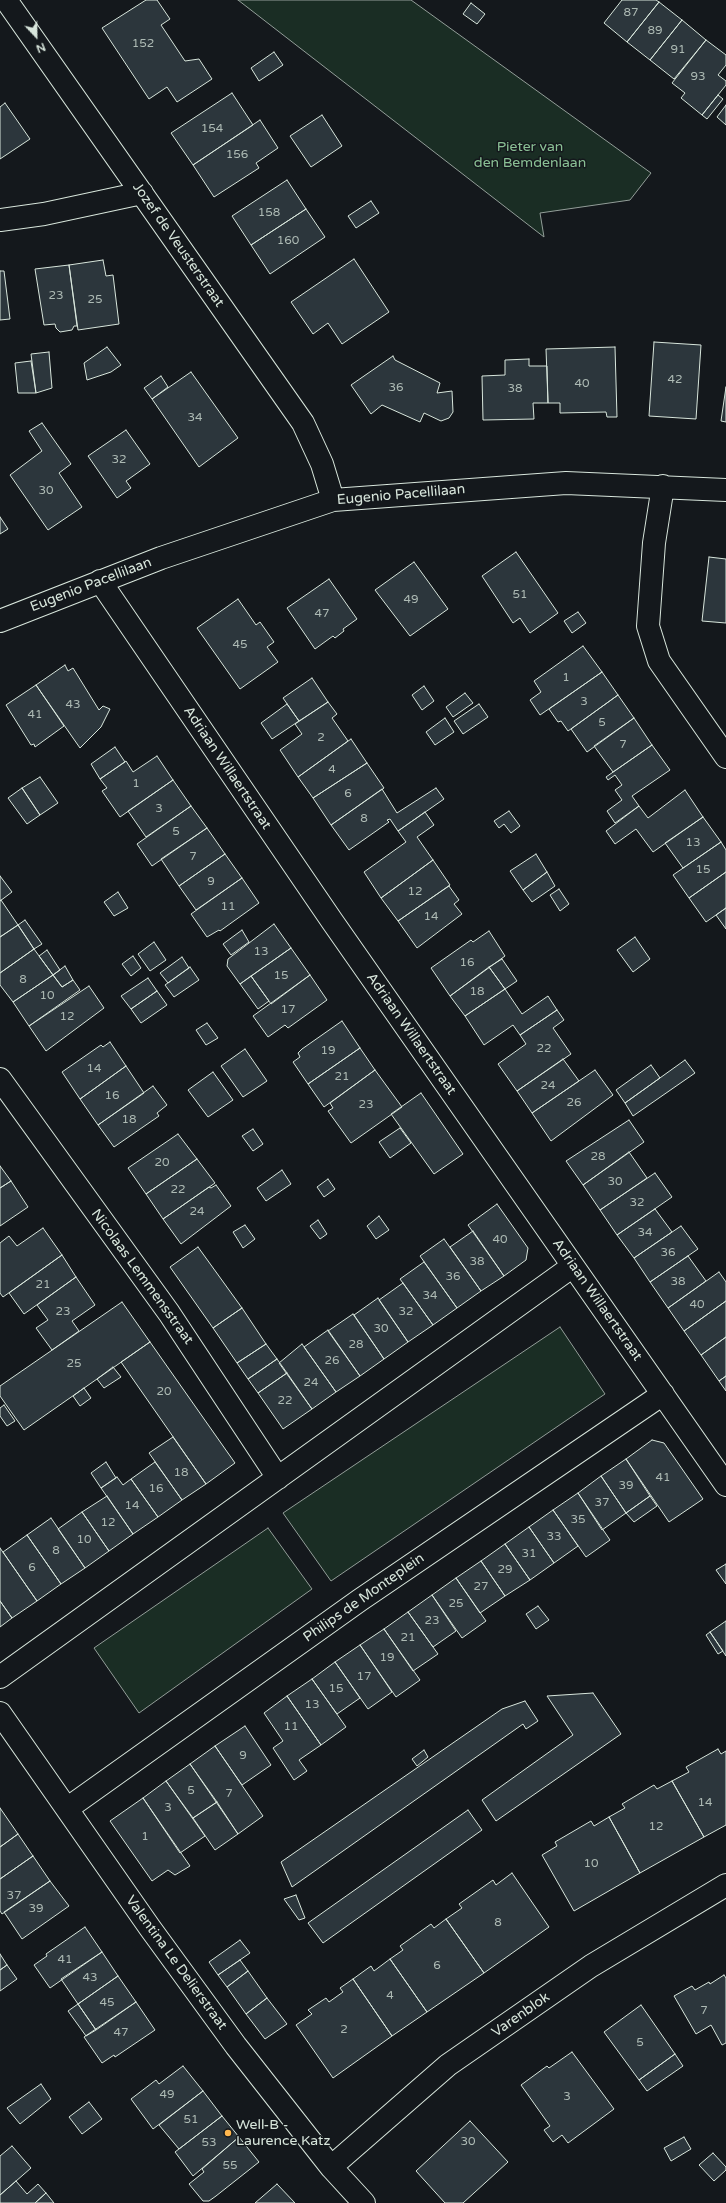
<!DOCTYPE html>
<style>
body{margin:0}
#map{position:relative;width:726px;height:2203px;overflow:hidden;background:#14181c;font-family:"Varela Round",sans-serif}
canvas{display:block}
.north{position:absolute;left:16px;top:16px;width:40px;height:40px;-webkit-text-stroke:3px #14181c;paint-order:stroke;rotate:158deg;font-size:11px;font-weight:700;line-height:16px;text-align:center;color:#d8e6dc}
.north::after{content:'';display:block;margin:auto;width:14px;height:18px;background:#d8e6dc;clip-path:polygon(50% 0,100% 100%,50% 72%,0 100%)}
</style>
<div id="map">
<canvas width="726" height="2203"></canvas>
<div class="north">N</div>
</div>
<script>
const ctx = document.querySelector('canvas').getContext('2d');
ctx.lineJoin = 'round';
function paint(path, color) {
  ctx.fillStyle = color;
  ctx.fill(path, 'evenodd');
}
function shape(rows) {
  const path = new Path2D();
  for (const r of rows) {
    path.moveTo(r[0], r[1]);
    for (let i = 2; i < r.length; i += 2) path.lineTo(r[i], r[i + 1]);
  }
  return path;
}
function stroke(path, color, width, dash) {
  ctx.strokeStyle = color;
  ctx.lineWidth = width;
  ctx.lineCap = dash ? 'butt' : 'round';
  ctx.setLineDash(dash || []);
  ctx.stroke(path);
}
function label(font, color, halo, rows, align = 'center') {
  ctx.font = font + ' "Varela Round",sans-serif';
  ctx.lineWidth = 3;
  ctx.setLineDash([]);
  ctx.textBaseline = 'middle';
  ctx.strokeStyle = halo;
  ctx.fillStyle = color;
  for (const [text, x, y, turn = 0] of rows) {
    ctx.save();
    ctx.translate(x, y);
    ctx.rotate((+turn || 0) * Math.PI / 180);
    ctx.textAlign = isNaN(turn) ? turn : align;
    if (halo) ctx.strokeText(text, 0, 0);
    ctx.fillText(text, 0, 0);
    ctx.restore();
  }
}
const green = shape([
 [238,0,411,0,651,173,630,200,540,213,544,237,238,0],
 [560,1327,605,1394,331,1581,283,1513,560,1327],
 [268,1528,312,1589,139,1713,94,1648,268,1528]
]);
paint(green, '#1a2d24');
stroke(green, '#939e99', 1);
const building = shape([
 [146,0,157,0,170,19,161,25,185,61,199,59,212,79,177,102,167,87,149,99,102,28,146,0],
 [622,0,656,0,659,2,627,42,604,23,622,0],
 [659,2,682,20,650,60,627,42,659,2],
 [471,3,485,14,477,24,463,14,471,3],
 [682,20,706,40,674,79,650,60,682,20],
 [706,40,726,55,726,65,718,75,726,81,726,85,702,115,681,98,685,93,672,83,706,40],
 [274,52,283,65,259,81,251,68,274,52],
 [232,93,253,125,193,165,171,133,232,93],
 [718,95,723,99,707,119,702,115,718,95],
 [5,103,30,139,0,159,0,107,5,103],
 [726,105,726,125,717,117,726,105],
 [322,115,342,146,311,167,290,136,322,115],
 [260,120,278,148,256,163,259,168,214,197,193,165,260,120],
 [287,180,306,209,251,245,232,216,287,180],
 [371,201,379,213,356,228,348,216,371,201],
 [306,209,325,237,270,274,251,245,306,209],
 [354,259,389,312,342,344,328,323,313,334,291,302,354,259],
 [103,260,106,276,113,275,119,324,78,330,69,265,103,260],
 [69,265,77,326,74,326,72,330,60,332,56,328,55,324,44,325,35,269,69,265],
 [0,271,4,271,10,319,0,320,0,271],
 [654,342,701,345,696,419,649,416,654,342],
 [107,347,121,365,111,372,87,380,84,363,107,347],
 [615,347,617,417,607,417,606,412,560,413,560,403,548,403,546,349,615,347],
 [49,352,52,388,36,393,31,354,49,352],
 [393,356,395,360,440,383,437,393,452,391,453,412,449,418,441,421,424,413,420,422,382,405,371,414,351,385,393,356],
 [529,359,529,366,547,366,548,403,533,403,534,419,483,420,482,376,505,375,505,360,529,359],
 [31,361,36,393,18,393,15,363,31,361],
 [191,372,238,438,199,467,152,399,191,372],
 [161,376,168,387,152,399,144,388,161,376],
 [726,387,726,422,721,421,726,387],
 [42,423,71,464,59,473,82,507,48,530,10,475,42,451,29,431,42,423],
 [126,430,150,464,126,481,131,488,117,498,88,456,126,430],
 [0,517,8,529,0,534,0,517],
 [516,552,558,613,530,633,520,618,513,623,482,576,516,552],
 [709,557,726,559,726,623,702,621,709,557],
 [414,562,448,609,410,636,375,590,414,562],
 [329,579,357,619,343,629,344,631,335,638,333,636,315,649,287,608,329,579],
 [238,599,256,625,260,622,274,642,267,647,278,662,240,689,197,628,238,599],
 [578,612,586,623,572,633,564,621,578,612],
 [583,646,602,672,540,715,530,700,541,692,534,681,583,646],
 [65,665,68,671,73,668,99,710,103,706,110,709,101,727,80,748,36,685,65,665],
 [602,672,618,695,568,731,561,721,558,722,549,709,602,672],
 [312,678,328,702,299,721,283,698,312,678],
 [36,685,64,726,35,747,34,744,31,745,6,705,36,685],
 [424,686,434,701,422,710,412,695,424,686],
 [465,693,473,703,453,717,446,707,465,693],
 [618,695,634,718,587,752,571,729,618,695],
 [328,702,337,714,332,718,348,741,298,777,280,750,302,734,295,724,328,702],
 [287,704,299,721,272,739,261,723,287,704],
 [479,704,488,717,463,734,454,721,479,704],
 [445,718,454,732,435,745,426,732,445,718],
 [634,718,652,745,613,772,594,746,634,718],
 [351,739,367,763,313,798,298,777,351,739],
 [652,745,670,770,632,796,639,806,615,823,607,811,622,800,615,790,622,785,615,775,608,780,606,777,652,745],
 [115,747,125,762,100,779,91,764,115,747],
 [157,756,173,780,120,817,102,791,107,788,100,779,126,761,133,772,157,756],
 [367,763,384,788,331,825,313,798,367,763],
 [40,777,58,803,40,815,22,788,40,777],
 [173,780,191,806,146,837,128,811,173,780],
 [22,788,40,815,27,824,8,798,22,788],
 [436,788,444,799,398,831,390,819,387,820,389,822,349,850,331,825,382,789,397,813,436,788],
 [685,790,703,817,653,852,636,829,615,844,606,831,639,806,648,818,685,790],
 [191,806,207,828,152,866,137,844,191,806],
 [509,811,520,826,511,833,504,824,499,828,494,821,509,811],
 [425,812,434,825,417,837,433,860,381,898,364,872,406,842,398,831,425,812],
 [703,817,721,842,683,868,665,843,703,817],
 [207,828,225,854,179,886,161,859,207,828],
 [721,842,726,850,726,872,689,898,673,875,721,842],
 [225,854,242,878,196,910,179,886,225,854],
 [536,854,547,872,523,890,510,871,536,854],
 [433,860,450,885,398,921,381,898,433,860],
 [547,872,555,886,532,902,523,890,547,872],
 [726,872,726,908,706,922,689,898,726,872],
 [0,876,12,892,0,901,0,876],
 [242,878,259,903,220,931,219,930,207,937,191,914,242,878],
 [449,886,459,900,454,904,462,914,417,948,398,921,449,886],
 [559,889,569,904,560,911,550,895,559,889],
 [118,892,128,908,114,916,104,902,118,892],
 [1,900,18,925,0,937,0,901,1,900],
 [726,908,726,929,716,915,726,908],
 [25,920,42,944,34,949,18,925,25,920],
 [274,924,291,948,240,984,227,966,228,959,274,924],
 [18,925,34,949,0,973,0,937,18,925],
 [242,930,249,942,231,955,223,944,242,930],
 [489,931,505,956,450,996,431,968,471,940,473,942,489,931],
 [635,937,650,959,633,972,617,950,635,937],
 [154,942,166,960,150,971,138,954,154,942],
 [291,948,310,975,271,1004,251,976,291,948],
 [34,949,53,975,13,1002,0,985,0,973,34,949],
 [47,950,60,970,53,975,39,956,47,950],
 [133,956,141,968,131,976,122,964,133,956],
 [182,957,189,968,168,983,160,973,182,957],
 [502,959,517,981,505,989,489,967,502,959],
 [65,966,73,980,62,987,53,975,65,966],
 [190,967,199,980,174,997,165,985,190,967],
 [489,967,505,989,465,1016,450,996,489,967],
 [53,975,62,987,73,980,80,990,29,1026,13,1002,53,975],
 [310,975,327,1000,288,1028,285,1025,268,1037,253,1016,310,975],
 [251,976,269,1001,258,1009,240,984,251,976],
 [148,978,157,991,131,1009,121,996,148,978],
 [89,986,104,1008,46,1051,29,1026,89,986],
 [505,989,522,1014,548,996,557,1010,520,1035,513,1025,484,1045,465,1016,505,989],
 [157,991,167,1005,141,1023,131,1009,157,991],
 [557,1010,564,1020,553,1028,571,1054,517,1091,498,1064,526,1044,520,1035,557,1010],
 [342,1021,360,1048,308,1084,293,1062,300,1057,298,1053,302,1049,342,1021],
 [207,1023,218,1038,206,1045,196,1030,207,1023],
 [110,1042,126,1066,80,1099,62,1072,101,1045,103,1047,110,1042],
 [360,1048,375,1070,324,1107,308,1084,360,1048],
 [245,1049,267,1081,243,1097,221,1066,245,1049],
 [563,1059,579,1081,532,1113,517,1091,563,1059],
 [685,1060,695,1073,633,1116,625,1103,685,1060],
 [651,1065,660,1078,625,1103,616,1090,651,1065],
 [126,1066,144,1093,98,1125,80,1099,126,1066],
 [375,1070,402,1107,351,1143,328,1111,333,1108,330,1103,375,1070],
 [595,1070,613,1095,551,1141,532,1113,595,1070],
 [213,1072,233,1100,208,1117,188,1090,213,1072],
 [153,1086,167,1105,157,1113,159,1116,114,1147,98,1125,153,1086],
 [421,1093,463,1154,434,1174,391,1114,421,1093],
 [629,1120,644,1142,583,1185,566,1161,629,1120],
 [400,1128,411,1143,390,1158,379,1142,400,1128],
 [253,1129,263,1144,253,1151,242,1136,253,1129],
 [178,1134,197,1159,146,1194,128,1168,178,1134],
 [629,1152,647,1178,600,1210,583,1185,629,1152],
 [197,1159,215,1183,163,1219,146,1194,197,1159],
 [0,1166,11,1181,0,1188,0,1166],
 [282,1170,291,1184,266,1201,257,1188,282,1170],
 [655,1173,672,1197,617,1235,600,1210,655,1173],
 [328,1179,335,1189,324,1197,317,1187,328,1179],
 [11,1181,28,1207,0,1226,0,1188,11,1181],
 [216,1185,231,1206,181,1244,163,1219,209,1187,211,1188,216,1185],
 [497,1204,528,1248,526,1260,504,1276,468,1225,497,1204],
 [655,1209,672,1232,634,1258,617,1235,655,1209],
 [379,1216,389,1230,376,1239,367,1226,379,1216],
 [318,1220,327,1234,320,1239,310,1226,318,1220],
 [245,1225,255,1239,243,1248,233,1232,245,1225],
 [681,1226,698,1249,650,1282,634,1258,681,1226],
 [43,1228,62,1255,3,1297,0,1293,0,1243,9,1236,17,1246,43,1228],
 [473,1231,504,1276,481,1291,450,1247,473,1231],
 [444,1239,481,1291,457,1308,420,1256,444,1239],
 [198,1247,242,1308,213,1328,170,1267,198,1247],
 [62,1255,76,1277,24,1314,9,1293,62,1255],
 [688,1256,706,1281,668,1308,650,1282,688,1256],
 [424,1262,457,1308,433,1325,400,1279,424,1262],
 [719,1272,726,1282,726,1301,684,1331,668,1308,719,1272],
 [76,1277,95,1305,72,1321,79,1331,52,1350,36,1328,48,1320,37,1305,76,1277],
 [403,1283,433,1325,408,1342,379,1300,403,1283],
 [378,1298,408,1342,384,1359,354,1315,378,1298],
 [726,1301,726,1337,701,1355,684,1331,726,1301],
 [122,1302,150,1342,24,1430,0,1396,0,1386,122,1302],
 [242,1308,266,1344,237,1363,213,1328,242,1308],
 [353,1314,384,1359,360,1376,328,1331,353,1314],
 [328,1330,360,1376,336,1392,304,1347,328,1330],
 [726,1337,726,1376,719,1381,701,1355,726,1337],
 [150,1342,235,1463,206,1484,121,1362,150,1342],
 [266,1344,277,1359,248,1379,237,1363,266,1344],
 [302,1344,336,1392,312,1409,279,1363,302,1344],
 [277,1359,287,1373,258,1393,248,1379,277,1359],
 [113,1367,121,1377,104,1388,97,1379,113,1367],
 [287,1373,312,1409,283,1429,258,1393,287,1373],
 [726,1376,726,1391,719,1381,726,1376],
 [84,1388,91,1398,80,1406,73,1396,84,1388],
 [4,1405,15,1421,7,1426,0,1416,0,1408,4,1405],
 [173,1437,206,1484,182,1500,149,1453,173,1437],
 [652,1440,664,1443,703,1499,669,1522,626,1459,652,1440],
 [626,1459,650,1496,626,1513,601,1476,626,1459],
 [106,1462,116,1478,101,1488,91,1473,106,1462],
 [155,1462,182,1500,158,1517,131,1479,155,1462],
 [601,1476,626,1513,602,1530,578,1493,601,1476],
 [117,1477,123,1485,131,1479,158,1517,133,1534,101,1488,117,1477],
 [578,1493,610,1540,586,1557,553,1510,578,1493],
 [107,1496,133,1534,109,1551,82,1512,107,1496],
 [650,1496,657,1506,634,1522,626,1513,650,1496],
 [553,1510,578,1546,554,1563,529,1527,553,1510],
 [82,1512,109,1551,85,1568,58,1529,82,1512],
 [51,1518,85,1568,61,1584,27,1535,51,1518],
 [529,1527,554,1563,530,1580,505,1544,529,1527],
 [27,1535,61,1584,37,1601,3,1552,27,1535],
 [505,1544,530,1580,505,1596,481,1561,505,1544],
 [0,1548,37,1601,12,1618,0,1601,0,1548],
 [481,1561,505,1596,480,1613,456,1578,481,1561],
 [726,1564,726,1584,716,1570,726,1564],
 [456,1578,486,1621,462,1638,432,1595,456,1578],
 [432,1595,456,1631,433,1647,408,1612,432,1595],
 [0,1601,12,1618,0,1627,0,1601],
 [538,1606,549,1620,536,1629,526,1614,538,1606],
 [408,1612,438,1654,413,1671,384,1629,408,1612],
 [726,1621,726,1656,710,1632,726,1621],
 [384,1629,420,1680,396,1697,360,1645,384,1629],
 [710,1632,723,1651,718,1654,706,1635,710,1632],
 [360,1645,392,1692,368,1709,335,1662,360,1645],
 [335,1662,360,1698,337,1714,312,1679,335,1662],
 [312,1679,346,1727,321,1745,287,1696,312,1679],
 [593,1693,621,1734,496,1821,482,1800,573,1735,547,1696,593,1693],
 [287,1696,321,1745,299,1760,307,1771,294,1780,273,1748,283,1741,264,1713,287,1696],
 [525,1701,538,1721,526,1729,523,1724,292,1887,281,1862,502,1709,525,1701],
 [245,1726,271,1765,242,1785,215,1746,245,1726],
 [215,1746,263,1816,238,1834,190,1764,215,1746],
 [718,1749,721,1754,726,1751,726,1825,704,1837,672,1781,689,1772,686,1767,718,1749],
 [424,1750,428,1757,417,1766,412,1759,424,1750],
 [190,1764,217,1802,193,1818,166,1781,190,1764],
 [166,1781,205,1836,180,1853,143,1798,166,1781],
 [672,1781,704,1837,640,1873,609,1817,625,1808,622,1804,654,1785,657,1789,672,1781],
 [143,1798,190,1866,175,1875,168,1870,152,1881,110,1821,143,1798],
 [217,1802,238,1834,215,1850,193,1818,217,1802],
 [0,1808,18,1834,0,1847,0,1808],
 [468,1810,482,1830,323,1943,308,1923,468,1810],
 [609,1817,640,1873,574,1911,542,1855,557,1846,555,1842,591,1821,594,1826,609,1817],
 [18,1834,33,1856,0,1879,0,1847,18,1834],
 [33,1856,50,1881,2,1914,0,1911,0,1879,33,1856],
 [512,1873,549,1927,484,1973,446,1919,462,1908,459,1904,493,1880,496,1885,512,1873],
 [50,1881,69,1906,22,1939,4,1912,50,1881],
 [296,1895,305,1918,299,1920,284,1899,296,1895],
 [446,1919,484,1973,427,2012,390,1959,403,1950,400,1946,431,1924,434,1928,446,1919],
 [85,1927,102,1952,50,1988,34,1965,47,1956,46,1954,85,1927],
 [240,1940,250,1953,218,1975,209,1962,240,1940],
 [102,1952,118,1976,78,2004,61,1979,102,1952],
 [0,1954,7,1965,0,1970,0,1954],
 [390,1959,427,2012,392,2036,353,1979,371,1966,374,1971,390,1959],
 [240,1960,248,1971,227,1987,218,1975,240,1960],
 [7,1965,17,1979,0,1991,0,1970,7,1965],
 [248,1971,267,1998,246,2014,227,1987,248,1971],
 [724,1975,726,1978,726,2043,722,2045,711,2025,696,2034,674,1996,692,1986,695,1990,709,1982,710,1984,724,1975],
 [118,1976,136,2002,96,2030,78,2004,118,1976],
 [353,1979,392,2036,333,2078,296,2025,312,2014,308,2010,326,1998,329,2002,343,1992,340,1988,353,1979],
 [267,1998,287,2024,265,2039,246,2014,267,1998],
 [136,2002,155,2030,115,2057,114,2055,102,2063,84,2037,136,2002],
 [78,2004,96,2030,86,2036,68,2011,78,2004],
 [641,2005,675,2054,639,2080,604,2032,641,2005],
 [572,2052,614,2109,568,2143,562,2135,553,2142,544,2130,550,2126,521,2085,547,2066,549,2068,572,2052],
 [675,2054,683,2066,647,2091,639,2080,675,2054],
 [183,2066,203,2091,153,2129,131,2099,156,2080,159,2084,183,2066],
 [41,2084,51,2099,20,2124,7,2108,41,2084],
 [203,2091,222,2116,179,2149,159,2125,203,2091],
 [89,2102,102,2119,82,2134,69,2117,89,2102],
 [222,2116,239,2137,193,2176,175,2152,222,2116],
 [470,2121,508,2162,463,2203,445,2203,416,2171,470,2121],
 [239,2137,259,2162,216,2196,209,2201,203,2201,189,2184,204,2172,202,2169,239,2137],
 [684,2137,691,2149,671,2161,664,2148,684,2137],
 [12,2146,31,2168,0,2195,0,2156,12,2146],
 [713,2153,726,2167,726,2170,714,2181,699,2165,713,2153],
 [16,2181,27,2194,38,2184,46,2193,35,2203,0,2203,0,2195,16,2181],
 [277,2184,295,2203,255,2203,277,2184],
 [46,2193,54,2203,35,2203,46,2193]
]);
paint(building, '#2c363c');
stroke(building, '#d8e6dc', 1);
const minor = shape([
 [6,0,303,423,322,464,333,500],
 [0,220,44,214,142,193],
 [663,486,654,543,648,626,659,661,726,757],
 [100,581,332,921,726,1485],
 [0,621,161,558,333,500,566,483,726,490],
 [0,1079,169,1313,278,1478],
 [0,1677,573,1266],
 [0,1713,150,1928,236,2046,331,2167,364,2203],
 [68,1808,360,1600,663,1394],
 [331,2167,448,2065,591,1966,726,1885]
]);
stroke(minor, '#d8e6dc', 24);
stroke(minor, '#14181c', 22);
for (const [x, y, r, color] of [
 [228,2133,4,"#ffb74d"]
]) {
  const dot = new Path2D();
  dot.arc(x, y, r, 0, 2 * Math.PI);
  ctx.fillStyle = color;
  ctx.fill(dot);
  stroke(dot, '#14181c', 1.5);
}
label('12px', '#adbab4', null, [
 ["87",631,13],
 ["89",655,31],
 ["152",143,44],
 ["91",678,50],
 ["93",698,77],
 ["154",212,129],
 ["156",237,155],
 ["158",269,213],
 ["160",288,241],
 ["23",56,296],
 ["25",95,300],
 ["42",675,380],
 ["40",582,384],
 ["36",396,388],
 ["38",515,389],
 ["34",195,418],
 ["32",119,460],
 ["30",46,491],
 ["51",520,595],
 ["49",411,600],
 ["47",322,614],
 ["45",240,645],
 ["1",566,678],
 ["3",584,702],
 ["43",73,705],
 ["41",35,715],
 ["5",602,723],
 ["2",321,738],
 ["7",623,745],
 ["4",332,770],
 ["1",136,784],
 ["6",348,794],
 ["3",159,809],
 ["8",364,819],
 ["5",176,832],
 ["13",693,843],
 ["7",193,857],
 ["15",703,870],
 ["9",211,882],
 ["12",415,892],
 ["11",228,907],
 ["14",431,917],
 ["13",261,952],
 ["16",467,963],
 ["15",281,976],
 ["8",23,980],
 ["18",477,992],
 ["10",47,996],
 ["17",288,1010],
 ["12",67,1017],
 ["22",544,1049],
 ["19",328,1051],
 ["14",94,1069],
 ["21",342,1077],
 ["24",548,1086],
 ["16",112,1096],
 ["26",574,1103],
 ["23",366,1105],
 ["18",129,1120],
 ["28",598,1157],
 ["20",162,1163],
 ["30",615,1182],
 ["22",178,1190],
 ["32",637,1203],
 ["24",197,1212],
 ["34",645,1233],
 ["40",500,1240],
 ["36",668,1253],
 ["38",477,1262],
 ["36",453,1277],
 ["38",678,1282],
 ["21",43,1285],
 ["34",430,1296],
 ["40",697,1305],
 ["23",63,1312],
 ["32",406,1312],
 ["30",381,1329],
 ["28",356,1345],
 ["26",332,1361],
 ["25",74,1364],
 ["24",311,1383],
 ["20",164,1392],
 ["22",285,1401],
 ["18",181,1473],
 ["41",663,1478],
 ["39",626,1486],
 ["16",156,1489],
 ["37",602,1503],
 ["14",132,1506],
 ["35",578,1520],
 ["12",108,1523],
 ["33",554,1537],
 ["10",84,1540],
 ["8",56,1551],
 ["31",529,1554],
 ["6",32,1568],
 ["29",505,1570],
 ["27",481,1587],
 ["25",456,1604],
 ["23",432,1621],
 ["21",408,1638],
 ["19",387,1658],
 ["17",364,1677],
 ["15",336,1689],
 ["13",312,1705],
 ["11",291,1727],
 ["9",243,1756],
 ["5",191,1791],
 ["7",229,1794],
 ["14",705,1803],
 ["3",168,1808],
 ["12",656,1827],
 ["1",145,1837],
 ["10",591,1864],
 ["37",14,1896],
 ["39",36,1909],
 ["8",498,1923],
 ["41",65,1960],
 ["6",437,1966],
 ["43",90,1978],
 ["4",390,1996],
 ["45",107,2003],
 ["7",704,2011],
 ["2",344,2030],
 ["47",121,2033],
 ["5",640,2043],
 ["49",167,2095],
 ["3",567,2097],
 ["51",191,2120],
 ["30",468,2142],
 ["53",209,2143],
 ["55",230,2166]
]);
label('14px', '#8ac095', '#14181c', [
 ["Pieter van",530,147],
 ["den Bemdenlaan",530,163]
]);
label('14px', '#d8e6dc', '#14181c', [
 ["Jozef de Veusterstraat",178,245,55],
 ["Eugenio Pacellilaan",401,495,-5],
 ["Eugenio Pacellilaan",91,585,-21],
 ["Adriaan Willaertstraat",227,768,56],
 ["Adriaan Willaertstraat",411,1034,55],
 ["Nicolaas Lemmensstraat",142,1277,54],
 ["Adriaan Willaertstraat",597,1300,55],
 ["Philips de Monteplein",364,1598,-35],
 ["Valentina Le Delierstraat",176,1963,54],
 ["Varenblok",521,2015,-35]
]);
label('14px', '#d8e6dc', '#14181c', [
 ["Well-B -",236,2125],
 ["Laurence Katz",236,2141]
], 'left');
</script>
